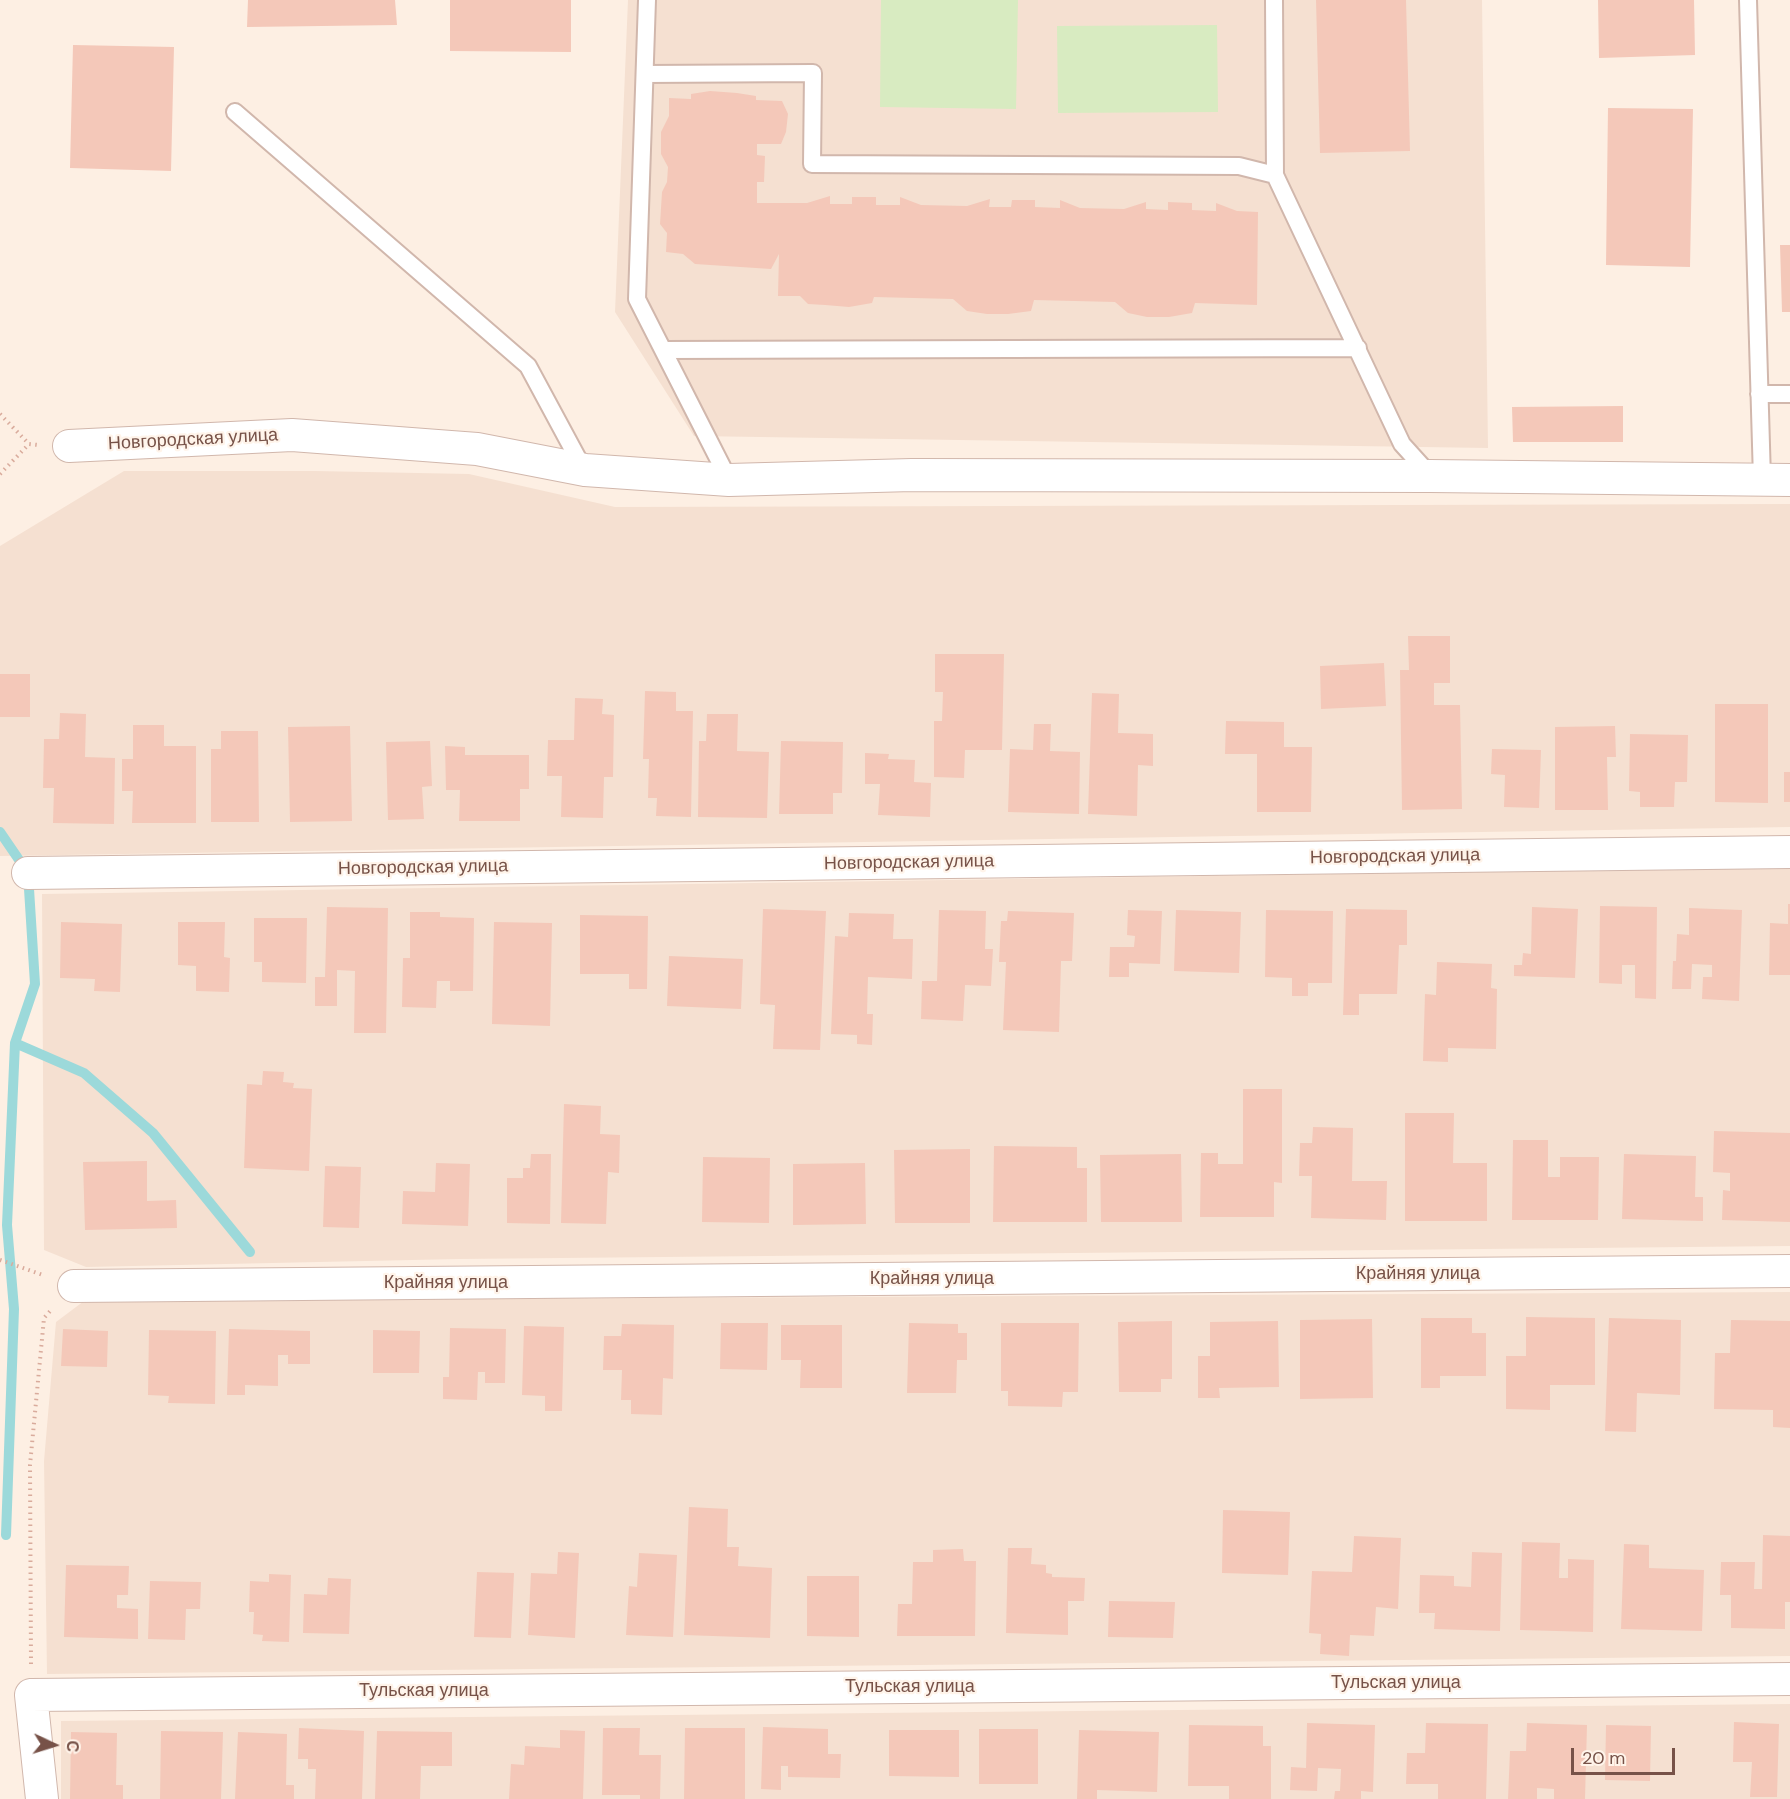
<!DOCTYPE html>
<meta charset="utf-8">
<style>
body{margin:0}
#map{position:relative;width:1790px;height:1799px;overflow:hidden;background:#fdefe3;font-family:"DM Sans",sans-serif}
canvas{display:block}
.north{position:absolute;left:24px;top:1715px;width:60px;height:60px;-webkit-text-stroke:4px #fff4ea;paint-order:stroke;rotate:94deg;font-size:16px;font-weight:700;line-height:24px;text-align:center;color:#775248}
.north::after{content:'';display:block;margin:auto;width:21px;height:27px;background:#775248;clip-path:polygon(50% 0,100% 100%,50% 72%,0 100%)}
.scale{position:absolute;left:1571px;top:1748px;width:104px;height:27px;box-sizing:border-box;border:3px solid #775248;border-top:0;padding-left:8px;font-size:18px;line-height:21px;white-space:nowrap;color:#775248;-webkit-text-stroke:4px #fff4ea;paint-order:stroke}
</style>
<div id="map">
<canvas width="1790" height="1799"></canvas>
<div class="north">С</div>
<div class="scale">20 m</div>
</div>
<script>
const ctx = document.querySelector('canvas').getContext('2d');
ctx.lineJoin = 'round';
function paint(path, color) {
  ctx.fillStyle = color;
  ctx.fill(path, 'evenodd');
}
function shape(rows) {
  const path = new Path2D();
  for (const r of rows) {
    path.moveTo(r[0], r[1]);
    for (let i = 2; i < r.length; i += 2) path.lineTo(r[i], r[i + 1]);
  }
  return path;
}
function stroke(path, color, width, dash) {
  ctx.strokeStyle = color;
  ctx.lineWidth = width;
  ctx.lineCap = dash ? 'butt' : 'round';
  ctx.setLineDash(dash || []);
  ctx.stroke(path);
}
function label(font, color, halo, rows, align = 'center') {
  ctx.font = font + ' "DM Sans",sans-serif';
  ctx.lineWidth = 4.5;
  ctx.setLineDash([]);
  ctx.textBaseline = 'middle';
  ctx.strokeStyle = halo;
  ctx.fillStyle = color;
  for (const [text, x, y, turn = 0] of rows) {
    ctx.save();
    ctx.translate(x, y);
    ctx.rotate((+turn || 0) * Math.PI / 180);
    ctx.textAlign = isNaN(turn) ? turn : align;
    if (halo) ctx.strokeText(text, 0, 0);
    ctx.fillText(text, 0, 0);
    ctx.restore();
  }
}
paint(shape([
 [628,0,1482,0,1488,448,694,436,615,312],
 [124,471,315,471,469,474,615,507,1790,504,1790,827,0,856,0,546],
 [1790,867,1790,1246,459,1259,86,1267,44,1250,42,894],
 [1790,1292,1790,1656,47,1674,44,1461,56,1322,84,1301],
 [1790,1704,1790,1799,61,1799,61,1721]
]), '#f5e0d1');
paint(shape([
 [881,0,1018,0,1016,109,880,107],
 [1217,25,1218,112,1058,113,1057,26]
]), '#d8ebc1');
stroke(shape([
 [0,832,28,873,35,984,15,1043,7,1225,14,1309,6,1535],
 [15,1043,84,1073,153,1133,250,1252]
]), '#9cd9da', 10);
paint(shape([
 [248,0,395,0,397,25,247,27],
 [450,0,571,0,571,52,450,51],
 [1316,0,1406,0,1410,151,1320,153],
 [1598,0,1694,0,1695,55,1599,58],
 [73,45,174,47,171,171,70,168],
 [710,91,737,93,756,96,756,100,782,101,788,114,786,132,781,144,757,144,757,155,765,156,764,182,757,182,757,203,807,203,830,196,830,204,852,204,852,197,876,197,876,205,900,205,900,197,921,205,967,206,990,199,989,207,1011,207,1012,200,1035,200,1035,207,1060,208,1060,200,1080,208,1124,209,1146,202,1146,209,1168,210,1168,202,1192,203,1192,210,1216,211,1216,203,1237,211,1258,212,1257,305,1195,303,1192,313,1169,317,1147,317,1128,313,1115,302,1034,300,1031,311,1008,314,987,314,967,311,953,299,874,297,872,303,849,307,825,305,808,304,800,296,778,296,779,254,771,269,695,264,683,254,666,252,667,233,660,224,662,192,667,182,668,167,661,154,661,132,669,116,669,98,691,99,691,94],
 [1608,108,1693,109,1690,267,1606,265],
 [1780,245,1790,245,1790,312,1782,312],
 [1623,406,1623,442,1513,442,1512,407],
 [1408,636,1450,636,1450,683,1434,683,1434,705,1460,705,1462,809,1402,810,1400,670,1409,670],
 [935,654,1004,654,1002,750,965,750,964,778,934,777,934,721,942,721,943,692,935,692],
 [1384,663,1386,706,1321,709,1320,666],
 [0,674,30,674,30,717,0,717],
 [645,691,676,692,676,711,693,711,691,817,656,816,657,798,648,798,649,759,643,759],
 [1092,693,1119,694,1118,733,1153,734,1153,766,1138,765,1137,816,1088,814],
 [575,698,603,699,602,714,614,715,613,777,604,777,603,818,561,817,562,776,547,776,548,740,574,740],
 [1715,704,1768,704,1768,803,1715,802],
 [60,713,86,714,85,757,115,758,114,824,53,823,54,788,43,788,44,739,59,739],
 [707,714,738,714,737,751,769,752,767,818,698,817,699,741,706,741],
 [1226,721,1284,722,1284,747,1312,747,1311,812,1257,812,1257,754,1225,754],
 [1034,724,1051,724,1050,751,1080,752,1079,814,1008,812,1010,749,1033,750],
 [133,725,164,725,164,746,196,746,196,823,132,823,133,791,122,791,122,759,133,759],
 [350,726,352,821,290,822,288,727],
 [1615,726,1616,757,1607,757,1608,810,1555,810,1555,727],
 [221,731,258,731,259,822,211,822,211,749,221,749],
 [1630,734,1688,735,1687,782,1675,782,1674,807,1640,807,1640,792,1629,791],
 [430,741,432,786,422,787,424,819,388,820,386,742],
 [781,741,843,742,842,793,833,793,833,814,779,814],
 [445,746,465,747,465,755,529,755,529,789,520,789,520,821,459,821,460,790,446,790],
 [1492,749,1541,750,1539,808,1504,807,1505,775,1491,774],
 [865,753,889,754,888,759,915,760,914,782,931,783,930,817,878,815,880,784,865,784],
 [1784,772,1790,772,1790,802,1784,802],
 [1788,904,1790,904,1790,975,1769,975,1770,923,1788,924],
 [1600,906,1657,907,1656,999,1635,998,1635,965,1622,965,1622,984,1599,983],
 [327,907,388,908,386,1033,354,1033,355,971,337,970,337,1006,315,1006,315,977,325,977],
 [1532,907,1578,909,1575,978,1514,976,1514,965,1522,965,1523,953,1531,954],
 [1689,908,1742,910,1739,1001,1702,999,1703,977,1712,977,1712,965,1692,964,1691,989,1672,989,1673,961,1676,961,1677,934,1689,935],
 [763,909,826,911,820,1050,773,1049,775,1005,760,1004],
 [1346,909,1407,910,1407,945,1399,945,1397,994,1359,994,1359,1015,1343,1015],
 [939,910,986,911,985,949,993,949,991,986,965,985,963,1021,921,1019,922,981,937,981],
 [1128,910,1162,911,1160,964,1129,963,1129,977,1109,977,1110,947,1134,947,1135,936,1127,935],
 [1176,910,1241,912,1239,973,1174,971],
 [1266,910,1333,911,1332,983,1308,983,1308,996,1292,996,1292,978,1265,977],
 [1008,911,1074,913,1072,961,1061,961,1059,1032,1003,1030,1006,962,999,962,1001,921,1007,921],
 [410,912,440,912,440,917,474,918,473,991,450,991,450,981,437,981,436,1008,402,1007,403,958,410,958],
 [849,913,894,914,893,939,913,939,912,979,868,977,867,1014,873,1014,872,1045,857,1044,857,1035,831,1034,835,936,848,937],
 [580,915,648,916,647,989,629,989,629,974,580,974],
 [254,918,307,918,306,983,262,982,262,962,254,962],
 [61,922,122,924,120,992,94,991,95,979,60,978],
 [178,922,225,922,224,957,230,958,229,992,196,991,196,966,178,965],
 [494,922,552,923,550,1026,492,1024],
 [669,956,743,959,741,1009,667,1006],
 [1437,962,1492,964,1491,988,1497,989,1496,1049,1448,1048,1448,1062,1423,1061,1425,994,1436,995],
 [263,1071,284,1072,283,1082,294,1083,293,1088,312,1089,309,1171,244,1168,247,1084,262,1085],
 [1243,1089,1282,1089,1282,1183,1274,1182,1274,1217,1200,1217,1201,1153,1218,1153,1218,1164,1243,1164],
 [564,1104,601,1106,600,1134,620,1135,619,1173,608,1172,606,1224,561,1223],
 [1405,1113,1454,1113,1453,1163,1487,1163,1487,1221,1405,1221],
 [1313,1127,1353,1128,1352,1181,1387,1181,1386,1220,1311,1218,1312,1176,1299,1176,1300,1143,1312,1143],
 [1714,1131,1790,1133,1790,1222,1722,1220,1723,1190,1730,1191,1730,1173,1713,1172],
 [1513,1140,1548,1140,1548,1177,1560,1177,1560,1157,1599,1157,1598,1220,1512,1220],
 [994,1146,1077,1147,1077,1168,1087,1168,1087,1222,993,1222],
 [970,1149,970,1223,895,1223,894,1150],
 [531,1154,551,1154,550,1224,507,1223,507,1178,523,1178,523,1168,530,1168],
 [1181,1154,1182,1222,1101,1222,1100,1155],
 [1624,1154,1696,1156,1695,1197,1703,1197,1703,1221,1622,1219],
 [703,1157,770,1158,769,1223,702,1222],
 [147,1161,147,1201,176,1200,177,1228,85,1230,83,1162],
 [436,1163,470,1164,468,1226,402,1224,403,1191,435,1192],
 [865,1163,866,1224,793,1225,793,1164],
 [325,1166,361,1167,359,1228,323,1227],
 [1526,1317,1595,1318,1595,1385,1550,1385,1550,1410,1506,1409,1506,1356,1526,1356],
 [1421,1318,1472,1318,1472,1333,1486,1333,1486,1376,1440,1376,1440,1388,1421,1388],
 [1609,1318,1681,1320,1680,1395,1637,1393,1636,1432,1605,1431],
 [1372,1319,1373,1398,1300,1399,1300,1320],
 [1731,1320,1790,1321,1790,1428,1773,1427,1773,1410,1714,1409,1715,1353,1730,1353],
 [1172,1321,1172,1379,1161,1379,1161,1392,1119,1392,1118,1322],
 [1278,1321,1279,1387,1219,1388,1220,1398,1198,1398,1198,1356,1210,1356,1210,1322],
 [721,1323,768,1323,767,1370,720,1369],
 [909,1323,958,1324,958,1333,967,1333,967,1360,957,1360,956,1393,907,1393],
 [1001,1323,1079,1323,1078,1392,1063,1392,1062,1407,1008,1406,1008,1391,1001,1391],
 [622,1324,674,1325,673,1379,663,1378,662,1415,631,1414,631,1400,621,1400,622,1370,603,1370,604,1336,621,1336],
 [781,1325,842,1325,842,1388,800,1388,801,1360,781,1360],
 [524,1326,564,1327,562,1411,545,1411,545,1396,522,1395],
 [450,1328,506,1329,505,1383,485,1383,485,1372,478,1372,477,1400,443,1399,443,1377,449,1377],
 [63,1329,108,1331,107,1367,61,1366],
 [229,1329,310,1331,310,1364,288,1364,288,1355,278,1355,278,1386,245,1385,245,1395,227,1395],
 [149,1330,216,1331,215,1404,168,1403,169,1396,148,1395],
 [373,1330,420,1331,419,1373,373,1373],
 [689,1507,728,1509,727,1547,739,1547,738,1566,772,1568,770,1638,684,1635],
 [1223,1510,1290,1512,1288,1575,1222,1573],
 [1763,1535,1790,1536,1790,1602,1785,1602,1785,1629,1731,1628,1731,1595,1720,1595,1721,1562,1755,1562,1754,1589,1762,1589],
 [1354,1536,1401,1538,1398,1609,1376,1607,1374,1636,1350,1635,1349,1656,1320,1654,1321,1634,1309,1633,1312,1571,1352,1572],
 [1522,1542,1560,1543,1559,1578,1568,1578,1568,1559,1594,1560,1593,1632,1520,1630],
 [1624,1544,1649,1545,1649,1568,1704,1570,1702,1631,1621,1629],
 [1008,1548,1032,1548,1031,1564,1046,1565,1046,1573,1052,1574,1052,1577,1085,1578,1084,1601,1068,1601,1068,1635,1006,1633],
 [963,1549,964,1561,976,1561,975,1636,897,1636,898,1604,912,1604,913,1562,933,1562,933,1550],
 [558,1552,579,1553,575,1638,528,1635,531,1573,557,1574],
 [1472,1552,1502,1553,1500,1631,1434,1629,1435,1613,1419,1613,1420,1575,1454,1576,1454,1586,1471,1587],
 [639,1553,677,1555,673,1637,626,1635,629,1586,637,1587],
 [66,1565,129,1566,128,1595,117,1595,117,1608,138,1609,138,1639,64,1637],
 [477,1572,514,1573,511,1638,474,1637],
 [269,1574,291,1575,289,1642,262,1641,263,1635,253,1634,254,1612,249,1612,250,1581,269,1582],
 [807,1576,859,1576,859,1637,807,1636],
 [328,1578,351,1579,349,1634,303,1633,304,1594,327,1595],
 [150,1581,201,1582,200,1609,186,1609,185,1640,148,1639],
 [1109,1601,1175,1602,1173,1638,1108,1637],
 [1734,1722,1779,1724,1777,1797,1750,1797,1752,1762,1733,1762],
 [1307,1723,1375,1725,1373,1792,1361,1791,1361,1799,1334,1799,1335,1791,1340,1791,1341,1769,1318,1768,1317,1791,1290,1790,1291,1767,1306,1768],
 [1426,1723,1488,1724,1486,1799,1438,1799,1438,1784,1406,1784,1407,1753,1425,1753],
 [1527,1723,1587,1725,1585,1799,1554,1799,1554,1789,1537,1788,1537,1799,1508,1799,1510,1751,1526,1751],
 [1189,1725,1263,1726,1263,1746,1271,1746,1271,1799,1229,1799,1229,1786,1188,1786],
 [1606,1725,1651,1726,1650,1781,1605,1780],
 [763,1727,828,1729,828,1754,841,1754,840,1778,788,1777,788,1766,781,1766,781,1790,761,1789],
 [299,1728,364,1731,362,1799,315,1799,316,1769,308,1769,308,1759,298,1759],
 [603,1728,640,1728,639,1755,661,1755,660,1799,640,1799,640,1795,602,1795],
 [685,1728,745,1728,745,1799,684,1799],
 [979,1729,1038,1729,1038,1784,979,1784],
 [560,1730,585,1731,583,1799,509,1799,511,1764,524,1765,525,1746,560,1748],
 [889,1730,959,1730,959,1777,889,1776],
 [1079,1730,1159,1732,1157,1792,1097,1790,1097,1799,1077,1799],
 [161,1731,223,1732,221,1799,160,1799],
 [377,1731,452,1732,452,1766,421,1766,420,1799,375,1799],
 [71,1732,117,1733,116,1785,123,1785,123,1799,70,1799],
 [238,1732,287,1734,286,1785,294,1785,294,1799,235,1799]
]), '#f4c8b9');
const service = shape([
 [647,0,637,299,729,480],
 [1274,0,1275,175,1402,444,1430,475],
 [1748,0,1762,479],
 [645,74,813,73,812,164,1239,166,1275,175],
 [235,112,528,366,584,470],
 [663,350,1358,348],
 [1759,394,1790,394]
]);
const minor = shape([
 [69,446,292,435,477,449,585,470,729,480,912,475,1430,476,1790,480],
 [28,873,1790,852],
 [74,1286,1790,1271],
 [42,1799,31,1695,1790,1679]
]);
stroke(service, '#d1b7ac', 20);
stroke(minor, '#d1b7ac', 34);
stroke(shape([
 [0,414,29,444],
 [0,474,29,444,38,445],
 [0,1260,43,1275],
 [31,1664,30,1465,44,1318,52,1309]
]), '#d9ab9c', 4, [1.5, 4.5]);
stroke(service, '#fff', 16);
stroke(minor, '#fff', 32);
label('18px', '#775248', '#fff4ea', [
 ["Новгородская улица",193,440,-3],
 ["Новгородская улица",1395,857,-1],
 ["Новгородская улица",909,863,-1],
 ["Новгородская улица",423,868,-1],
 ["Крайняя улица",1418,1274],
 ["Крайняя улица",932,1279],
 ["Крайняя улица",446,1283],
 ["Тульская улица",1396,1683],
 ["Тульская улица",910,1687],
 ["Тульская улица",424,1691]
]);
</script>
